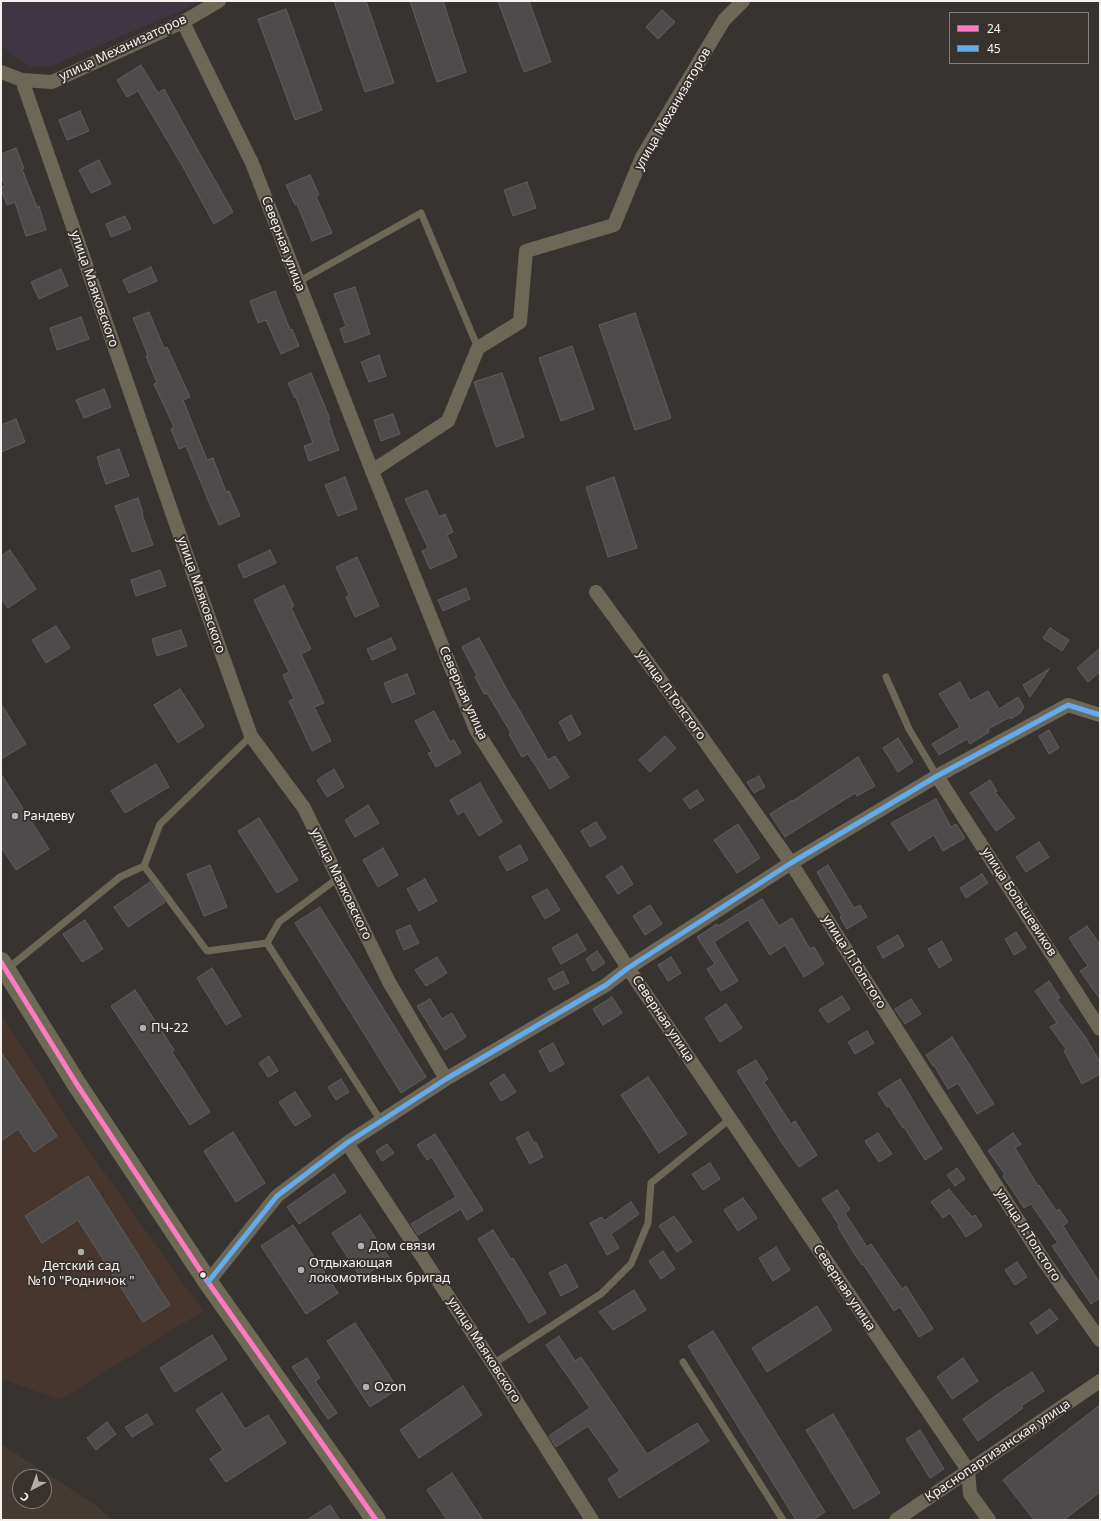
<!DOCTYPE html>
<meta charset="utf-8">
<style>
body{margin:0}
#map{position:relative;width:1101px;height:1521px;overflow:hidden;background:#363331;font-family:"Noto Sans",sans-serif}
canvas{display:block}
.frame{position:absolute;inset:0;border:2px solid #f5f1ef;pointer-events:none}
.legend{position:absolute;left:949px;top:12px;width:140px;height:52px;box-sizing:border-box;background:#38322f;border:1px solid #847e7c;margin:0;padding:5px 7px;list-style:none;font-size:12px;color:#f5f1ef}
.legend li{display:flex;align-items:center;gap:8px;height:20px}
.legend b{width:20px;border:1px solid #847e7c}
.north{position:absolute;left:12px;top:1469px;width:40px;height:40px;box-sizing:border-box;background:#38322f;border:1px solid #847e7c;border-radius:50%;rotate:221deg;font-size:11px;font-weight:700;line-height:16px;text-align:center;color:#f5f1ef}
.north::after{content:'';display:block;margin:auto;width:14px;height:18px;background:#b2aeac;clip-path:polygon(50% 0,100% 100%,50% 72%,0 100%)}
</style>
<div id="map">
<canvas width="1101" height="1521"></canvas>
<div class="frame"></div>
<ul class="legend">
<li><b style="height:5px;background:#fe7ac1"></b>24</li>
<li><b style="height:5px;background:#60acee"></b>45</li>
</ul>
<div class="north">С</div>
</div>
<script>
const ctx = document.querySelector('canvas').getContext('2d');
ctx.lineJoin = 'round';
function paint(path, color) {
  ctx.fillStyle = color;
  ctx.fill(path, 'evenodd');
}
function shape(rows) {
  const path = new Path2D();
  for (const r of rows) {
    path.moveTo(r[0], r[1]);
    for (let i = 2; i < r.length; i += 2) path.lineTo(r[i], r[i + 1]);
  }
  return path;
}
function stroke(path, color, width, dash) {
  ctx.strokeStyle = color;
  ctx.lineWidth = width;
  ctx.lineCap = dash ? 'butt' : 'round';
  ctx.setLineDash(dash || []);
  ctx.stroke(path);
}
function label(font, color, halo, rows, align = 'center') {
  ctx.font = font + ' "Noto Sans",sans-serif';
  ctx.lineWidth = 4;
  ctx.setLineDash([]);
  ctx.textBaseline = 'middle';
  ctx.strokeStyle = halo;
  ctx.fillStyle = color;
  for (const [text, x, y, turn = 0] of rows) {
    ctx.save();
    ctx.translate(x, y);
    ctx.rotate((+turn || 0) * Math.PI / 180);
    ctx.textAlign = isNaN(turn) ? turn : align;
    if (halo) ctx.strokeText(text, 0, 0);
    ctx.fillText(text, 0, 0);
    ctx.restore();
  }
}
paint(shape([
 [1,1444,97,1506,111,1520,1,1520],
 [20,1477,44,1477,44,1501,20,1501]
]), '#443a34');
paint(shape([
 [1,1,198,1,187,8,51,66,31,67,1,46]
]), '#403643');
paint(shape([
 [1,1014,82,1141,203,1311,60,1400,1,1379]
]), '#46362d');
const building = shape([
 [334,1,366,1,394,83,365,92,334,1],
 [410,1,443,1,466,72,437,82,410,1],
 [498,1,529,1,551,62,524,72,498,1],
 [286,9,322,110,295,120,258,19,286,9],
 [662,10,675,22,658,39,646,27,662,10],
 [141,65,158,93,164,89,196,147,233,212,214,224,183,167,138,91,127,97,117,80,141,65],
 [80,111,89,131,67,140,59,120,80,111],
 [16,148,24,168,22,169,37,207,39,206,46,230,26,236,15,202,7,205,1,189,1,187,5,186,1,176,1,154,16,148],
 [99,160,111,184,91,193,79,170,99,160],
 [310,175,319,195,316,196,332,233,312,241,297,204,295,205,286,185,310,175],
 [527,182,536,208,513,216,504,190,527,182],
 [125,216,131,229,111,237,106,224,125,216],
 [151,267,157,281,129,293,123,280,151,267],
 [61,269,68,286,39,299,31,282,61,269],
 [355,287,370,334,345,343,340,329,346,326,334,294,355,287],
 [275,291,290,330,292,329,299,346,281,354,266,320,258,323,250,301,275,291],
 [149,312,164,348,167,347,190,397,183,400,207,460,213,458,226,492,229,491,240,516,219,525,208,500,186,446,179,449,171,429,174,427,154,384,157,383,146,356,148,355,133,318,149,312],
 [635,313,671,418,635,430,599,325,635,313],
 [81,317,89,339,57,350,50,328,81,317],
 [572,346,594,409,561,421,539,358,572,346],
 [379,355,386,376,369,382,361,362,379,355],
 [311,373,330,419,328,420,339,450,309,461,304,446,313,443,296,397,295,398,288,383,311,373],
 [502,373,524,437,496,447,474,382,502,373],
 [104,389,111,407,84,418,76,400,104,389],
 [393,414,400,434,381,441,374,420,393,414],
 [16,419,25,442,1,452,1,425,16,419],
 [119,449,129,476,106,484,97,457,119,449],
 [345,477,357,509,338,516,325,485,345,477],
 [614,477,637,548,608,557,586,487,614,477],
 [427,490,439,517,445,514,453,532,447,535,457,557,430,569,422,551,428,548,405,499,427,490],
 [138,498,143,513,142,514,153,545,132,552,115,506,138,498],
 [10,550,36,589,8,608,1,598,1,556,10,550],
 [270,550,276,563,244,578,238,565,270,550],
 [357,557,379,606,355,617,346,597,349,595,336,567,357,557],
 [160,570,166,586,136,596,131,580,160,570],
 [284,585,294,606,291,608,311,649,301,654,324,703,314,707,331,741,312,751,289,701,294,699,283,675,289,672,254,600,284,585],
 [466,588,470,599,443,611,438,600,466,588],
 [56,626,70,648,46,663,32,640,56,626],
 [1050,628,1069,640,1062,651,1043,638,1050,628],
 [181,630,187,646,157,656,152,639,181,630],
 [391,638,396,649,372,660,367,649,391,638],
 [479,638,512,699,513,699,548,760,555,756,569,777,550,789,528,754,522,757,509,734,511,733,487,693,484,694,475,677,477,676,462,647,479,638],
 [1100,648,1100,672,1088,682,1077,668,1100,648],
 [1049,669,1030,697,1023,685,1049,669],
 [407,674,415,694,392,703,384,683,407,674],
 [960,682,970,701,988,691,999,709,1018,697,1024,707,1020,713,1011,719,1010,717,988,729,989,732,970,744,967,739,939,755,932,744,960,727,939,694,960,682],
 [180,689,204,726,178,743,154,705,180,689],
 [1,704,26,744,1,759,1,704],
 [434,711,450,742,454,740,461,753,436,767,428,753,432,752,415,721,434,711],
 [571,715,581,734,569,741,559,722,571,715],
 [1049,730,1059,748,1049,754,1039,736,1049,730],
 [665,736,676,748,650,772,639,760,665,736],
 [898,738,913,762,898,772,883,748,898,738],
 [858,757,875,786,857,796,855,793,785,837,770,814,792,800,793,801,858,757],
 [156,764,169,787,125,813,111,791,156,764],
 [334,769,344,787,327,797,317,780,334,769],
 [1,774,49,849,16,870,1,847,1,774],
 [759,776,765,787,754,793,747,782,759,776],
 [990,780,997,791,995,792,1015,818,996,831,970,793,990,780],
 [480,783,502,822,479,836,464,811,458,815,450,800,480,783],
 [697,790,704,800,690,809,683,799,697,790],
 [936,799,951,827,956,824,965,838,943,851,934,835,909,851,891,823,936,799],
 [368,805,379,823,355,837,345,820,368,805],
 [259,818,298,880,277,893,238,831,259,818],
 [596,822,606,838,590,847,581,831,596,822],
 [738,824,760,858,737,873,714,840,738,824],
 [1039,842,1049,857,1026,872,1016,857,1039,842],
 [520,845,528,860,507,871,499,857,520,845],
 [383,848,398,875,378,887,363,860,383,848],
 [210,865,227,907,204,916,187,874,210,865],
 [828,865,854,908,860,905,867,917,847,929,840,917,842,916,817,872,828,865],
 [622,866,633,884,618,894,606,876,622,866],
 [982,874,988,883,966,898,960,888,982,874],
 [425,879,437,901,419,911,407,889,425,879],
 [150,882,165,902,128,927,114,907,150,882],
 [547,889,560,910,545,919,532,897,547,889],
 [762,899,779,926,792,918,810,949,814,947,824,964,804,977,785,945,770,955,748,920,714,942,738,981,721,991,707,969,715,964,697,937,717,924,718,926,762,899],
 [650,905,662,924,645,935,633,916,650,905],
 [320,907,426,1077,401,1093,295,923,320,907],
 [85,920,103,949,82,962,63,934,85,920],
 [410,925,419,943,404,950,396,931,410,925],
 [1087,926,1100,945,1100,999,1080,971,1088,966,1069,938,1087,926],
 [1016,932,1026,948,1014,955,1005,939,1016,932],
 [577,934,586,950,561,964,552,948,577,934],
 [898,935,904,946,883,958,877,947,898,935],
 [942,941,952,960,939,968,928,949,942,941],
 [597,951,605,963,593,971,586,959,597,951],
 [437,957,447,973,426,986,415,970,437,957],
 [671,957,681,973,668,981,658,965,671,957],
 [212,968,241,1016,226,1025,197,978,212,968],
 [563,971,569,983,554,990,548,979,563,971],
 [1049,981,1060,998,1057,999,1086,1038,1100,1062,1100,1074,1082,1084,1064,1051,1066,1049,1050,1027,1057,1023,1035,991,1049,981],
 [135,990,174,1050,172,1052,210,1112,190,1125,111,1006,135,990],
 [842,996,850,1009,828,1023,819,1010,842,996],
 [612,997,622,1013,603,1025,593,1009,612,997],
 [430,999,442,1019,452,1013,466,1037,445,1050,417,1006,430,999],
 [911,999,921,1014,905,1024,895,1009,911,999],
 [726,1004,742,1028,720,1042,705,1018,726,1004],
 [867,1031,874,1043,855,1054,848,1042,867,1031],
 [952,1037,994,1104,977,1114,958,1083,948,1089,934,1065,933,1066,926,1055,952,1037],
 [553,1043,564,1064,550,1072,539,1051,553,1043],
 [1,1052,57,1136,34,1152,18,1129,1,1141,1,1052],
 [269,1056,278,1071,268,1077,259,1063,269,1056],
 [756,1060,768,1079,764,1082,791,1124,795,1121,817,1155,799,1167,782,1143,737,1071,756,1060],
 [504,1074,516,1092,501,1101,490,1083,504,1074],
 [648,1077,687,1134,659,1153,621,1095,648,1077],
 [341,1079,349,1092,336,1100,328,1087,341,1079],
 [900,1079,942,1149,925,1160,904,1127,903,1128,889,1106,887,1107,878,1093,900,1079],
 [295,1092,311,1116,295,1126,279,1102,295,1092],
 [233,1132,265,1183,236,1202,204,1151,233,1132],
 [528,1132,534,1143,536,1142,543,1157,530,1164,516,1138,528,1132],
 [878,1133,892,1154,879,1162,865,1141,878,1133],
 [1013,1133,1021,1144,1015,1148,1038,1186,1039,1185,1056,1211,1059,1209,1068,1222,1063,1226,1100,1283,1100,1298,1091,1304,1052,1246,1058,1243,1031,1204,1024,1208,1003,1176,1005,1174,988,1151,1013,1133],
 [435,1134,483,1210,467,1220,461,1209,418,1235,411,1224,456,1197,432,1157,427,1160,417,1145,435,1134],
 [387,1144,394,1153,382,1161,376,1151,387,1144],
 [710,1163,720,1179,703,1190,692,1174,710,1163],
 [957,1168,965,1179,955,1186,947,1175,957,1168],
 [334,1174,346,1192,299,1224,287,1207,334,1174],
 [88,1176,170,1305,143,1322,78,1220,42,1243,25,1216,88,1176],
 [949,1189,972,1217,975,1215,982,1226,966,1237,950,1213,943,1218,931,1202,949,1189],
 [837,1190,850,1209,845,1213,867,1247,871,1244,902,1289,906,1286,933,1329,919,1337,900,1307,894,1311,863,1264,862,1265,855,1255,838,1227,839,1225,822,1199,837,1190],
 [743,1198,757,1218,738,1231,724,1210,743,1198],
 [631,1202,639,1214,611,1234,619,1248,607,1255,590,1223,602,1217,604,1221,631,1202],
 [360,1215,390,1259,361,1278,332,1233,360,1215],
 [674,1216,692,1242,677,1252,659,1226,674,1216],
 [293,1225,338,1293,306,1314,261,1246,293,1225],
 [493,1230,511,1259,513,1258,546,1313,529,1323,478,1239,493,1230],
 [776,1247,790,1270,773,1281,759,1258,776,1247],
 [663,1251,675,1269,661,1279,649,1261,663,1251],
 [1017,1262,1027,1277,1015,1285,1005,1270,1017,1262],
 [566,1264,578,1287,561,1296,549,1273,566,1264],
 [634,1290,646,1310,613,1330,599,1312,634,1290],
 [817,1306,832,1330,767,1372,752,1348,817,1306],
 [1050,1309,1058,1319,1037,1334,1030,1323,1050,1309],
 [355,1323,398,1389,370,1407,327,1341,355,1323],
 [713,1331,825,1512,813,1520,796,1520,688,1346,713,1331],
 [212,1335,227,1359,175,1392,160,1368,212,1335],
 [559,1336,575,1361,581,1357,647,1454,697,1423,709,1441,619,1498,608,1479,620,1471,588,1426,556,1447,549,1436,590,1408,546,1345,559,1336],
 [307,1358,320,1378,315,1381,337,1413,328,1419,292,1367,307,1358],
 [963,1358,978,1381,952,1399,937,1377,963,1358],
 [1032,1372,1044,1391,1021,1406,1023,1408,978,1441,963,1419,1008,1387,1008,1388,1032,1372],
 [463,1386,482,1415,419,1458,400,1430,463,1386],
 [222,1393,245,1429,268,1415,286,1443,226,1482,210,1459,223,1450,196,1410,222,1393],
 [1100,1405,1100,1492,1064,1520,1034,1520,1003,1480,1100,1405],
 [147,1414,153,1424,132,1437,125,1427,147,1414],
 [833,1414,880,1493,854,1509,806,1430,833,1414],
 [107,1422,116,1434,96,1450,87,1438,107,1422],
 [920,1430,944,1469,930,1478,906,1439,920,1430],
 [452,1473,483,1520,447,1520,427,1490,452,1473],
 [330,1505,340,1520,307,1520,330,1505]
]);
paint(building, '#4d4b4b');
stroke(building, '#605e5e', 1);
stroke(shape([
 [298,282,421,213,478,348],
 [886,677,909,729,937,776],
 [144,866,207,951,267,943,381,1121],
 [267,943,279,922,338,878],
 [6,970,120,877,144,866,160,824,251,736],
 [683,1362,783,1520],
 [493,1364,602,1293,631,1264,648,1223,651,1183,730,1119]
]), '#6d6758', 7);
stroke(shape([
 [183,22,252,163,372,471,476,730,628,968,968,1470,970,1494,989,1520],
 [1,72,22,80,52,82,183,22,219,1],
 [22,80,187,556,251,736,304,808,389,982,446,1079],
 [372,471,448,421,478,348,520,322,526,251,614,225,642,157,724,20,743,1],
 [596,592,692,723,791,863,1044,1261,1100,1340],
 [937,776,1100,1029],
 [347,1143,493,1364,592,1520],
 [208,1282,277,1196,347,1143,446,1079,606,985,628,968,791,863,937,776,1068,705,1100,715],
 [896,1520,1100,1381]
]), '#6d6758', 14);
stroke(shape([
 [1,962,76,1083,208,1282,376,1520]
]), '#6f6958', 20);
stroke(shape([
 [1,962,76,1083,208,1282,376,1520]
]), '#fe7ac1', 5);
stroke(shape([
 [208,1282,277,1196,347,1143,446,1079,606,985,628,968,791,863,937,776,1068,705,1100,715]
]), '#60acee', 5);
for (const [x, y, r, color] of [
 [15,816,4,"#b2aeac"],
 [143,1028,4,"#b2aeac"],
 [361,1246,4,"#b2aeac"],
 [81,1252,4,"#b2aeac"],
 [301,1270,4,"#b2aeac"],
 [203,1275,3.5,"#f5f1ef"],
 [366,1387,4,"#b2aeac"]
]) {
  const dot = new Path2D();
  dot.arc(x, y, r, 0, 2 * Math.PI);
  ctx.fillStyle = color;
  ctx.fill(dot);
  stroke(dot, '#38322f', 1.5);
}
label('13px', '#f5f1ef', '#38322f', [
 ["улица Механизаторов",123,48,-25],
 ["улица Механизаторов",673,109,-60],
 ["Северная улица",283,244,69],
 ["улица Маяковского",94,289,71],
 ["улица Маяковского",201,595,71],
 ["Северная улица",463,693,66],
 ["улица Л.Толстого",671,695,54],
 ["улица Маяковского",341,884,64],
 ["улица Большевиков",1019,902,57],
 ["улица Л.Толстого",854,962,58],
 ["Северная улица",663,1019,56],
 ["улица Л.Толстого",1028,1235,57],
 ["Северная улица",844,1288,56],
 ["улица Маяковского",484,1350,57],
 ["Краснопартизанская улица",998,1451,-34]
]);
label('13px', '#f5f1ef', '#38322f', [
 ["Рандеву",23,816],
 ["ПЧ-22",151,1028],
 ["Дом связи",369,1246],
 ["Отдыхающая",309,1263],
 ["локомотивных бригад",309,1278],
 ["Детский сад",81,1266,"center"],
 ["№10 \"Родничок \"",81,1281,"center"],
 ["Ozon",374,1387]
], 'left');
</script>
